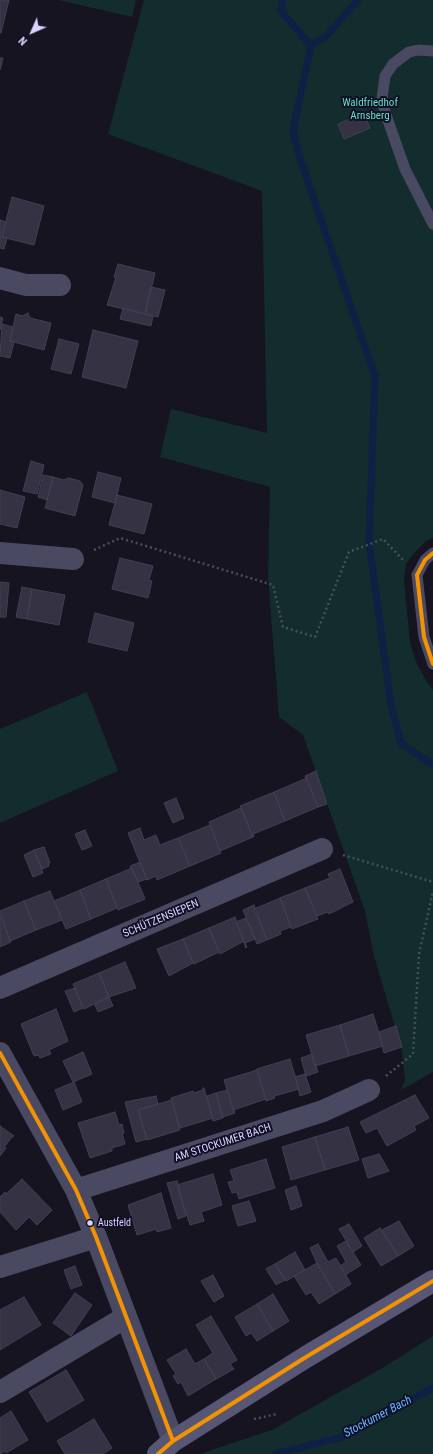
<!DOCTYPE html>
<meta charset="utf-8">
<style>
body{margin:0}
#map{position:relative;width:433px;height:1454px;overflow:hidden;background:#161421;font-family:"Roboto Condensed",sans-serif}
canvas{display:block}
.north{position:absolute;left:12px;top:12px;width:40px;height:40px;-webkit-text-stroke:3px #130f26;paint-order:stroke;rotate:225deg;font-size:11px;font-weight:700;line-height:16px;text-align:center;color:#d9d4ff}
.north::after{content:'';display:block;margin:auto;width:14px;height:18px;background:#d9d4ff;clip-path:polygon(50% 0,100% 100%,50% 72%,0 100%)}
</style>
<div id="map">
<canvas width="433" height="1454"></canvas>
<div class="north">N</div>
</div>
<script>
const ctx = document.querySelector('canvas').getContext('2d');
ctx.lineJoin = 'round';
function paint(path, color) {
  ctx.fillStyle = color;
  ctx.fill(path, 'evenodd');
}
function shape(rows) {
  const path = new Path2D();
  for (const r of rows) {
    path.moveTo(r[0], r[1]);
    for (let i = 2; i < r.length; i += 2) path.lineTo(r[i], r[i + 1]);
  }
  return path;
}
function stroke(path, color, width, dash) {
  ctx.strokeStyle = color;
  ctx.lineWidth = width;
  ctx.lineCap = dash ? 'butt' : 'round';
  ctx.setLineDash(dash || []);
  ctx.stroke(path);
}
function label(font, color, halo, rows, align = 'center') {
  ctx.font = font + ' "Roboto Condensed",sans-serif';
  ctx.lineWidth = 4;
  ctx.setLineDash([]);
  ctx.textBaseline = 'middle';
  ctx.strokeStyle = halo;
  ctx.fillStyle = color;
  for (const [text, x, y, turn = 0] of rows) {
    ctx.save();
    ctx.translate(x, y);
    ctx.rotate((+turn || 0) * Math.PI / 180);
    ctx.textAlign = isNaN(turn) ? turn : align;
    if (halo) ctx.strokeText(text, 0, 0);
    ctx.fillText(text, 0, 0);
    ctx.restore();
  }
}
paint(shape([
 [58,0,136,0,132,17],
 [144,0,433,0,433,538,426,541,413,554,406,564,404,579,410,643,417,664,427,682,433,690,433,1072,401,1090,405,1080,402,1050,374,956,365,911,303,735,279,717,268,576,270,487,160,457,171,409,267,433,262,191,108,134],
 [87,692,118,771,0,823,0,729],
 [433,1336,433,1454,200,1454,272,1430,384,1367]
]), '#132c2d');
stroke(shape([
 [283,0,281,11,311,46],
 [358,0,326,36,311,46,293,130,299,156,375,376,369,542,391,705,401,743,433,765],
 [275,1454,342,1437,433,1388]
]), '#0d2144', 7);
const building = shape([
 [0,0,9,0,1,33,0,33,0,0],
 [0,58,3,58,0,70,0,58],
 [364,113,370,128,344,139,338,124,364,113],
 [12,197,44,206,34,245,2,237,12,197],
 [0,220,6,222,2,237,7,238,4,249,0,248,0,220],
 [118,264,155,273,145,314,107,305,116,277,114,277,118,264],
 [151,287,165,290,158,317,145,314,151,287],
 [123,308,153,316,151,326,120,319,123,308],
 [28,313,30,318,51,323,44,350,10,341,16,314,22,316,28,313],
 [0,317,3,318,0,330,0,317],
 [2,324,13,327,10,341,14,342,10,358,0,356,2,324],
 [93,330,138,341,126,388,82,377,93,330],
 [59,339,79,344,71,374,51,369,59,339],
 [31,461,44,465,37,494,23,491,31,461],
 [98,472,121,478,115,503,92,497,98,472],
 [43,475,53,477,47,500,38,497,43,475],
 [53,477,64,480,69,478,80,481,83,485,75,516,45,508,53,477],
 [0,490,25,497,17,528,0,524,0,490],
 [117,495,152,504,144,534,109,525,117,495],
 [120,558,153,566,149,580,152,581,148,598,112,589,120,558],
 [0,582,9,583,6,617,0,617,0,582],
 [22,587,32,589,27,619,16,617,22,587],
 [32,589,65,595,59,625,27,619,32,589],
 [95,613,134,623,127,651,88,642,95,613],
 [316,771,327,804,318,807,305,776,316,771],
 [307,778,318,807,285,821,274,792,307,778],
 [274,792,285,821,253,834,254,836,253,837,240,806,274,792],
 [176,798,184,818,173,823,164,803,176,798],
 [241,808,253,837,220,851,209,822,241,808],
 [210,825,221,853,190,866,178,838,210,825],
 [140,828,144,840,156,835,160,845,178,838,190,866,157,880,156,876,147,880,128,833,140,828],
 [85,830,92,846,82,850,75,834,85,830],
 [44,847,50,863,48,863,49,866,42,869,34,850,44,847],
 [34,850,43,873,33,877,24,855,34,850],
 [140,862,147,879,138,882,130,866,140,862],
 [132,868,145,899,118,910,106,879,132,868],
 [340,869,353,902,329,914,328,912,317,916,305,888,330,878,328,874,340,869],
 [106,879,117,908,91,919,80,890,106,879],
 [305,888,318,919,292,929,280,898,305,888],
 [80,890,91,919,66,929,54,901,80,890],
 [50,891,62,920,36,930,24,901,50,891],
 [280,898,291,927,280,931,281,934,267,940,254,909,280,898],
 [24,901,36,930,10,941,0,911,24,901],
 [254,905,267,940,257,944,243,910,254,905],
 [0,915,11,942,0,947,0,915],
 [235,917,244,941,220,954,209,928,235,917],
 [246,918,255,939,245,943,247,947,246,948,236,922,246,918],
 [209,928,219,952,194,964,183,939,209,928],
 [183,939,193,963,169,976,157,949,183,939],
 [125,962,136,988,109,997,99,973,125,962],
 [99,973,109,997,84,1009,73,984,99,973],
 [75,988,83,1008,74,1012,65,991,75,988],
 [109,997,113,1006,98,1012,95,1005,98,1004,97,1002,109,997],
 [56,1009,68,1041,49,1050,51,1054,40,1058,39,1055,34,1056,21,1024,56,1009],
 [373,1014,383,1046,349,1056,340,1025,373,1014],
 [340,1025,349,1056,315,1066,306,1035,340,1025],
 [396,1026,402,1047,384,1053,379,1032,396,1026],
 [83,1052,92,1074,73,1082,63,1061,83,1052],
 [312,1054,318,1072,306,1076,301,1058,312,1054],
 [290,1059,299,1089,274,1096,275,1098,266,1101,257,1069,290,1059],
 [257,1070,266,1099,233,1110,224,1080,257,1070],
 [305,1074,311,1092,300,1096,295,1077,305,1074],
 [74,1082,82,1102,63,1110,55,1090,74,1082],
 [203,1088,204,1088,213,1118,180,1128,171,1098,193,1091,194,1093,203,1090,203,1088],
 [227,1090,235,1113,223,1117,216,1093,227,1090],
 [216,1093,223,1118,213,1121,207,1096,216,1093],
 [415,1095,429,1118,414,1126,416,1130,387,1146,377,1128,366,1133,360,1122,415,1095],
 [156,1096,158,1104,138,1110,147,1139,136,1142,125,1102,156,1096],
 [172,1100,180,1130,147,1140,138,1110,172,1100],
 [115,1112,119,1125,122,1124,124,1133,122,1133,125,1144,112,1148,112,1151,90,1158,78,1123,115,1112],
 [0,1126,14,1136,12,1137,4,1147,6,1148,0,1156,0,1126],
 [348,1127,359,1160,325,1170,315,1137,348,1127],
 [315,1137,325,1170,291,1180,282,1147,315,1137],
 [379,1154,389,1171,368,1178,362,1159,379,1154],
 [266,1159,275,1188,239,1199,237,1192,232,1193,228,1182,234,1181,230,1170,266,1159],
 [213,1174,222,1205,201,1212,204,1221,190,1225,177,1185,213,1174],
 [22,1179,52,1210,37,1225,29,1217,16,1230,0,1212,0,1197,5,1192,6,1194,22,1179],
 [177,1181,186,1216,178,1219,167,1183,177,1181],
 [296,1186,302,1206,291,1210,285,1190,296,1186],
 [161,1193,171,1228,157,1232,156,1229,137,1235,128,1205,161,1193],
 [249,1201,256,1221,238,1226,232,1206,249,1201],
 [399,1221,414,1246,398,1256,382,1230,399,1221],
 [349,1224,362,1246,353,1252,339,1229,349,1224],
 [380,1228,398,1256,381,1266,364,1238,380,1228],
 [346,1241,361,1265,345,1275,340,1266,346,1262,337,1246,346,1241],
 [318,1244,328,1262,336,1258,351,1284,335,1294,317,1263,310,1248,318,1244],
 [295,1252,305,1270,286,1281,275,1264,295,1252],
 [317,1263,335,1294,319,1304,311,1292,306,1295,294,1276,317,1263],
 [275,1264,285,1280,276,1285,266,1269,275,1264],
 [75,1266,82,1285,71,1289,64,1270,75,1266],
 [213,1275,224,1296,214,1302,201,1281,213,1275],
 [75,1293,92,1305,71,1336,53,1323,75,1293],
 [273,1294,289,1321,273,1331,257,1304,273,1294],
 [24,1297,41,1325,0,1350,0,1310,24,1297],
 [257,1304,273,1331,257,1341,251,1333,246,1336,235,1317,257,1304],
 [211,1316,237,1360,230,1364,234,1369,216,1379,204,1359,213,1353,196,1325,211,1316],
 [186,1349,195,1364,204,1359,216,1379,188,1396,181,1382,178,1384,173,1376,176,1374,167,1360,186,1349],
 [66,1370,84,1400,47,1422,29,1392,66,1370],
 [11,1411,28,1440,6,1453,5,1451,0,1454,0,1418,11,1411],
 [94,1419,112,1448,103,1454,65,1454,57,1441,94,1419]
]);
paint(building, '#343243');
stroke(building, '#433f54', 1);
stroke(shape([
 [94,550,120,538,273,585,283,627,315,637,349,552,383,539,405,562],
 [343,855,433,882],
 [386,1076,413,1054,419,954,433,891],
 [254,1419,277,1414]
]), '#44505f', 2.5, [2, 3]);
stroke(shape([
 [433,51,418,50,409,52,393,64,385,76,382,99,385,112,405,169,433,224],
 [433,553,425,560,417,575,424,637,433,664]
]), '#4a4962', 11);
stroke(shape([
 [0,278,26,285,60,285],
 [0,553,73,559],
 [0,988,322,849],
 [0,1053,76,1190,96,1237,173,1441],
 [76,1190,323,1111,369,1090],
 [0,1267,96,1237],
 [0,1392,126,1317]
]), '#4a4962', 22);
stroke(shape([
 [158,1454,173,1441,306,1357,433,1281]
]), '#575674', 22);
stroke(shape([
 [433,553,425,560,417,575,424,637,433,664],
 [0,1053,76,1190,96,1237,173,1441],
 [158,1454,173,1441,306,1357,433,1281]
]), '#f49301', 4);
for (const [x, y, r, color] of [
 [90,1223,3.5,"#d9d4ff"]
]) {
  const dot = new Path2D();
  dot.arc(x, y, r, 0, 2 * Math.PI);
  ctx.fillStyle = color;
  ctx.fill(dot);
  stroke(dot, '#130f26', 1.5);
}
label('10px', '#d9d4ff', '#130f26', [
 ["Austfeld",98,1223]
], 'left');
label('11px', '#5fe0c0', '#130f26', [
 ["Waldfriedhof",370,103],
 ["Arnsberg",370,116]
]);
label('11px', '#d9d4ff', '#130f26', [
 ["SCHÜTZENSIEPEN",161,919,-23],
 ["AM STOCKUMER BACH",223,1143,-18]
]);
label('italic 12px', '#62b6ff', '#130f26', [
 ["Stockumer Bach",378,1417,-28]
]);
</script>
